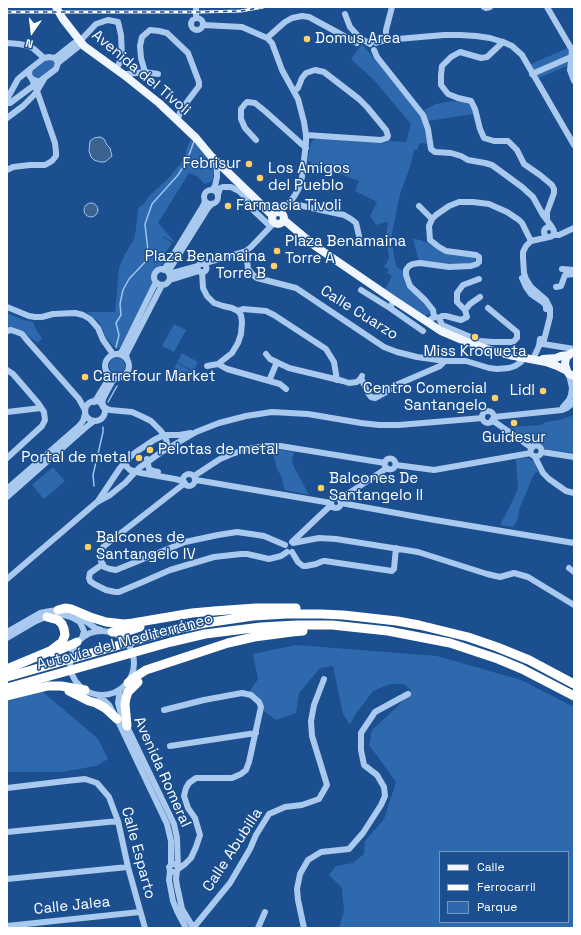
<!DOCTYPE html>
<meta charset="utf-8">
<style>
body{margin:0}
#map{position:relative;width:581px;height:935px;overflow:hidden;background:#1b4f8f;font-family:"Space Grotesk",sans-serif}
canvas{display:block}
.frame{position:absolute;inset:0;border:8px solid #fff;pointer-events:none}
.legend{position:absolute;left:439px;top:851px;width:130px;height:72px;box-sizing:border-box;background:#1b4f8f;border:1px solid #7695bc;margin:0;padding:5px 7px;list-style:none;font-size:12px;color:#fff}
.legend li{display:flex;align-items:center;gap:8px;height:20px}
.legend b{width:20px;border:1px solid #7695bc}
.north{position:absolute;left:12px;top:12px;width:40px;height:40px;-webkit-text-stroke:3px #1b4f8f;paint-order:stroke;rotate:194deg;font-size:11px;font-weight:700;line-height:16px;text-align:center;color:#fff}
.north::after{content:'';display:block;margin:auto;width:14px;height:18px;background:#fff;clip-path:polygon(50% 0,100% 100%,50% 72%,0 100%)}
</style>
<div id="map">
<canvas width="581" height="935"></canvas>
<div class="frame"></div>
<ul class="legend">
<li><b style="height:5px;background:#f0f6ff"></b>Calle</li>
<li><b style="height:5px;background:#fff"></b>Ferrocarril</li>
<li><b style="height:11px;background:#2e69ad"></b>Parque</li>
</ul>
<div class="north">N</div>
</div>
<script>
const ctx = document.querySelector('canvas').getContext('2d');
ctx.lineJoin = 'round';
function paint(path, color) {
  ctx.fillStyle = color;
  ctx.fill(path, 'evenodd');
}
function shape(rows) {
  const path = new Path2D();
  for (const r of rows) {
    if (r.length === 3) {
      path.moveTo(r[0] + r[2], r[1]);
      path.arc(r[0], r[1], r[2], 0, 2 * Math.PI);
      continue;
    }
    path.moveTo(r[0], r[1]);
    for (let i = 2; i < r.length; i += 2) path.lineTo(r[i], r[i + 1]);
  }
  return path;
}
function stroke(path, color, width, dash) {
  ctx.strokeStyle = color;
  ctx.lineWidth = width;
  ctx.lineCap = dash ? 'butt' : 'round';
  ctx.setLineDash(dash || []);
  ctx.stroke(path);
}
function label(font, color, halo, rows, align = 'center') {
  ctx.font = font + ' "Space Grotesk",sans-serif';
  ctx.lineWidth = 3;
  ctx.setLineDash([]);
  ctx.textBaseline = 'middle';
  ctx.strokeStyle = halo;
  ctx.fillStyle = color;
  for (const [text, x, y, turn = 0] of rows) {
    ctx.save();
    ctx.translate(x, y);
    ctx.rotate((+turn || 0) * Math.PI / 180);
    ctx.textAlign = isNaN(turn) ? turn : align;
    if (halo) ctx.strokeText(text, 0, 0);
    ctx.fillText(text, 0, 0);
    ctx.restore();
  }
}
paint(shape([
 [362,44,393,81,423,120,428,144,420,143,417,150,414,150,410,167,400,194,391,239,396,266,404,272,432,312,424,317,384,291,392,276,387,273,389,269,384,267,389,258,386,236,388,223,386,222,376,225,370,216,377,202,355,191,359,181,327,169,310,165,311,162,307,161,311,143,313,140,318,138,382,143,385,143,388,141,406,142,411,124,374,80,351,59],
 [568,48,569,51,569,57,534,72,531,64],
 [48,59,52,59,55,62,54,68,40,79,35,78,32,75,34,70],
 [568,59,567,66,539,78,537,74],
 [452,101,465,102,469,105,472,109,473,114,428,121,424,110,436,104],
 [191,139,203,151,212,164,214,172,212,181,205,184,197,176,189,173,158,223,174,241,173,242,163,236,163,237,172,243,162,258,163,259,161,262,164,264,156,268,153,272,152,277,153,282,152,285,120,347,118,349,116,349,106,338,100,323,87,312,115,312,119,268,124,256,134,239,136,229,138,208,144,204,149,196,169,178,180,164,184,158,188,145],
 [413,239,421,240,434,246,475,257,475,262,460,265,419,261],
 [7,313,24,320,33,322,38,333,42,338,38,343,20,330,11,328,7,328],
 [174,324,186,330,174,352,162,346],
 [182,353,198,362,194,371,177,362],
 [117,366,8],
 [177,363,193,372,189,380,172,372],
 [574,415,574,453,544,449,541,444,537,443,533,444,510,427,541,425,545,422,559,420],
 [274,449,294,452,292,461,293,465,309,495,285,490,281,476,276,467,275,459,270,451],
 [526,458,530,459,534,462,538,472,535,473,533,476,519,510,518,519,513,527,500,525,515,496,518,488,516,459],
 [53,467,65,481,44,499,32,485],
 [296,645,437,656,521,680,574,707,574,928,339,928,344,911,342,888,329,875,336,866,353,863,364,854,365,841,384,819,396,782,383,764,369,745,372,730,399,705,411,690,404,684,390,684,373,691,355,715,350,725,343,714,333,666,320,668,299,693,296,713,276,720,264,711,248,694,258,679,253,654],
 [440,852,568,852,568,922,440,922],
 [43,692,98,739,108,759,96,766,61,772,7,772,7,700]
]), '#2e69ad');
const water = shape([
 [100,137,104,139,107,145,110,148,112,156,105,162,100,162,94,160,91,157,89,151,90,141,94,138,100,137],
 [91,210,7]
]);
paint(water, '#3c6290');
stroke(water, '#9cc4f0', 1);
stroke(shape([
 [116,347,119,335,116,323,121,315,120,304,123,290,129,279,146,261,148,251,145,224,152,204,178,175,187,161,194,141],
 [108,402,117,386],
 [94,486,93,475,103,432,103,427]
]), '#9cc4f0', 1.5);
stroke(shape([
 [196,7,196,18],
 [484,7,486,8,490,7],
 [547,7,572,50,570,70,574,81],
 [345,14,350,27,359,37,370,44],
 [197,24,6],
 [203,25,242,27,267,38,272,43,282,70,298,99,304,122,306,135,306,143,302,177,299,188,295,195,288,205,279,212],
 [267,38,277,29,285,22,292,18,302,16,309,17,357,43],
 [386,40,386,30,392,7],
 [503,42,487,57,481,58,460,52,451,57,442,66,441,75,441,85,448,94,458,98,471,101,475,109,480,129,484,138,494,141,508,141,517,150,524,164,540,175,552,185,554,189,554,193,547,212,547,220],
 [7,43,19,44,29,46,34,49,44,58],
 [376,43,386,40,444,35,460,35,476,36,490,38,503,42,512,46,522,55,574,145],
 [374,50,377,57,423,115,428,129,431,149,435,152,451,153,461,156,468,160,485,163,492,165,522,187,533,197,543,215,552,227],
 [49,57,55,58,58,63,56,69,39,82,32,79,29,75,30,69,44,58,49,57],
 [55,58,74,43,80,41],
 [58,63,78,47,80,41,96,24,108,20,118,22,121,35,122,56,121,60,116,69],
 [145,72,158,74],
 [532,74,571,57],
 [124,75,127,74,145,72,141,58,140,46,142,37,150,30,159,31,167,33,188,53,199,82,199,86,181,110,177,121],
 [294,91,298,88,302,78,306,73,315,70,324,72,359,99,367,107,386,130,388,136,387,138,381,140,306,135],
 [7,99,18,79,30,69],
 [7,103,10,103,37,83],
 [7,118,23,106,34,95,37,91,44,79],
 [256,140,245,128,241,119,241,109,245,104,247,102,255,103,266,112,306,148],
 [7,170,13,167,30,165,45,165,52,161,56,156,56,152,55,143,37,91,32,79],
 [211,197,7],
 [212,190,215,186,217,177,217,169,213,159],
 [218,195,220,188,223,187,231,187,239,191,244,196,251,208,270,226],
 [289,203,344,215,351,219,356,223,359,236],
 [419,206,432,219],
 [549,232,5],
 [553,235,559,235,574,228],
 [549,237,531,241,526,246,523,252,523,258,524,273,526,279,531,287,546,300,550,308,550,317,543,344,574,349],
 [246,251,248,269,253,275,257,278,296,288,384,347,397,352,417,357,445,361,466,361,489,368,497,369,509,368,515,366,521,362,522,358],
 [202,268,4.5],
 [203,264,246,251,251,247,274,223],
 [562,269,574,270],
 [162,277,8],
 [164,270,203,206,205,201],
 [168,272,208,208,212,204],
 [202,272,203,288,207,296,214,303,223,306,232,308,238,311,243,309,266,311,274,315,326,349,334,362,337,380],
 [169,274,198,266],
 [522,278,526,287,531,294,544,303,546,306,546,309],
 [170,280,199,271],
 [556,287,561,286,565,275,574,274],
 [361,290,390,308],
 [394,300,390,308,423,331],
 [7,307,29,316,35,317,42,317,53,314,75,313,83,315,90,319,98,328,103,340,113,354],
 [465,310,470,304,480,297],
 [435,317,439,318,442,316,446,316,461,320,467,317,465,310,457,302,457,293,463,285,479,279],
 [439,318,442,325,480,341,493,342,513,342,517,338,517,332,488,308],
 [427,322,434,317,433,310,425,300,410,286,406,275,406,270,409,266,413,264,420,263,449,267,471,266,477,264,479,262,479,257,476,255,446,251,439,247,430,240,429,226,432,219,436,215,449,206,459,202,473,202,489,204,507,212,519,220,522,223,531,241],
 [7,331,11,330,17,332,22,334,26,339,79,399,85,410],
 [117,366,12],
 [119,354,122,351,156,282],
 [266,354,270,359,289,368,343,381,349,383,357,382,361,378,362,376],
 [127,359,126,355,128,351,162,285],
 [533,359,539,346,540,339],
 [218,364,232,353,238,343,241,334,242,322,241,315,238,311],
 [207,366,218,364,227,369,280,384,286,389],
 [7,370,13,374,38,403,44,412,45,420,42,426,7,458],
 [361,378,368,393,371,397,375,398,386,392,396,385,440,366,445,361],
 [269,381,277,362],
 [95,411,10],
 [94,402,97,398,108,380,108,374],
 [102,405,103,399,106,393,113,380,116,378],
 [103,407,110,410,132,412,143,417,151,421,161,431,166,439,167,443,166,445,162,448],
 [563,407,569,400,571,395,572,388,569,374],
 [488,417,6],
 [7,412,41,408],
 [494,417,562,410,567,408,574,402],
 [492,420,532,448],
 [536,451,5.5],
 [542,452,574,457],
 [535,457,543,473,549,479,566,491,574,493],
 [390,464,5.5],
 [147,459,149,469,153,471,158,472],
 [125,462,127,467,130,470,141,473,175,479,183,481],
 [396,465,434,470,531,453],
 [189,480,6],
 [194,476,220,459,232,454,247,449,266,446,280,446,385,463],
 [196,480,331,503],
 [185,483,103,547,101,554,101,561,104,567,110,569,116,570,185,542,218,535,237,532,251,534,264,536,285,545],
 [7,489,79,426,83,421,85,414],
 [7,497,85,428,94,421],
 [336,503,5],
 [340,499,387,468],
 [98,501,120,468,131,456,139,450,154,440,164,435,179,435,191,433],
 [341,503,429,519,574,543],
 [292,542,331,505],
 [293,543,319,538,336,539,418,552,487,574,500,577,514,573,528,577,574,605],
 [292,552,298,562,303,566,306,566,316,564,323,561,325,561,392,571,394,569,396,548],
 [103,564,90,573,89,578,90,581,94,584,106,590,115,592,119,592,145,581,170,570,214,557,241,554,247,554,269,559,281,556,287,552],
 [569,568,574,572],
 [7,579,97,502,110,495,125,483,139,468,160,453,196,432,219,423,246,416,272,412,308,414,361,423,379,425,399,425,471,419,482,418],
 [79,616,95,628,101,630],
 [102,663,32],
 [7,632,40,613,50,611,60,610],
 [7,638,36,621,48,616,57,615,64,615,71,617,80,622,84,631,82,638],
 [120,690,118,703,121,714,174,824,177,838,178,869,177,871,175,872,172,872,170,871,169,867,171,865,174,864,178,866],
 [98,695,109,705,117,719,167,824,171,841,171,865],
 [164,710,204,700,242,693,251,695,259,702,261,707,249,762,246,770,241,774,232,778,196,778,189,783,186,788,184,796,188,808,195,818,200,835,196,847,191,858,185,864,178,869],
 [170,746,256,733],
 [7,788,66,781,85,779,97,783,109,797,118,821,128,867,145,928],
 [7,832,118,821],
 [170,871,169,880,173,901,177,911,186,928],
 [177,871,176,879,177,886,182,909,193,927],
 [7,879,128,867],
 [7,926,140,912],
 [194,927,230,883,250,849,256,835,269,814,285,807,302,805,319,799,327,785,312,736,311,721,314,705,324,679],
 [258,928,265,912],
 [304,928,298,900,297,889,300,874,308,860,321,852,349,849,363,833,381,805,385,796,384,787,377,775,364,765,361,750,361,733,375,712,408,694]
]), '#a9c9ee', 6);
stroke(shape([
 [56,7,63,19,84,46,124,75,159,103,196,138,211,156,272,215],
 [278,218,6],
 [284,220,315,246,394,300,441,331,467,342,487,349,509,355,546,362,557,366,567,371],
 [571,353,566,358,565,364,567,371,569,374,574,376],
 [543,359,556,358,561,356,569,355]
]), '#f0f6ff', 8);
stroke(shape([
 [58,610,65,608,71,609,90,617,106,622,124,624,133,623,192,613,214,611,256,608,296,608],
 [112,632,128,631,140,627],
 [53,653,77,642],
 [7,669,50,651,62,642,65,635,64,629,62,624,58,620,47,617],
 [7,677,172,630,205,623,253,616,286,614,321,614,343,615,397,621,419,625,468,637,497,647,529,660,574,684],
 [128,683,135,677,146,670,228,643,254,637,292,632,303,631],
 [7,688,171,642,205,634,261,627,297,625,332,625,388,631,450,643,498,659,522,669,574,696],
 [69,691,89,701,96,703,105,708,117,719],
 [7,696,48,686,61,686,85,690],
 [127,726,125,704,126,698,128,692,138,682]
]), '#fff', 9);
const rail = shape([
 [7,12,201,12,241,11,263,7]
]);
stroke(rail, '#fff', 3);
stroke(rail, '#1b4f8f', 1.5, [4.5]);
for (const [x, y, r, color] of [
 [307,39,4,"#ffd166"],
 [249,164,4,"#ffd166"],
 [260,178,4,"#ffd166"],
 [228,206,4,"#ffd166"],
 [277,251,4,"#ffd166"],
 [274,266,4,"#ffd166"],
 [475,337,4,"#ffd166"],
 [85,377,4,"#ffd166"],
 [543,391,4,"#ffd166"],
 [495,398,4,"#ffd166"],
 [514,423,4,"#ffd166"],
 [150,450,4,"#ffd166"],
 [139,458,4,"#ffd166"],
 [321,488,4,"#ffd166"],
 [88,547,4,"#ffd166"]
]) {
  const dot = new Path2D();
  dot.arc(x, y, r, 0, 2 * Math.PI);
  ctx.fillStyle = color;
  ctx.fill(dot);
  stroke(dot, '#1b4f8f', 1.5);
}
label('15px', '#fff', '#1b4f8f', [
 ["Domus Area",315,39],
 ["Febrisur",241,164,"right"],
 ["Los Amigos",268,169],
 ["del Pueblo",268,186],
 ["Farmacia Tivoli",236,206],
 ["Plaza Benamaina",285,242],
 ["Torre A",285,259],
 ["Plaza Benamaina",266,257,"right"],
 ["Torre B",266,274,"right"],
 ["Miss Kroqueta",475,352,"center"],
 ["Carrefour Market",93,377],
 ["Centro Comercial",487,389,"right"],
 ["Santangelo",487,406,"right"],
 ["Lidl",535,391,"right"],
 ["Guidesur",514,438,"center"],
 ["Pelotas de metal",158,450],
 ["Portal de metal",131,458,"right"],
 ["Balcones De",329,479],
 ["Santangelo II",329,496],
 ["Balcones de",96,538],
 ["Santangelo IV",96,555]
], 'left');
label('15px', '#fff', '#1b4f8f', [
 ["Avenida del Tívoli",141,73,40],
 ["Calle Cuarzo",359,313,32],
 ["Autovía del Mediterráneo",125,642,-15],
 ["Avenida Romeral",162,772,66],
 ["Calle Abubilla",233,850,-57],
 ["Calle Esparto",138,853,75],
 ["Calle Jalea",72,906,-6]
]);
</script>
